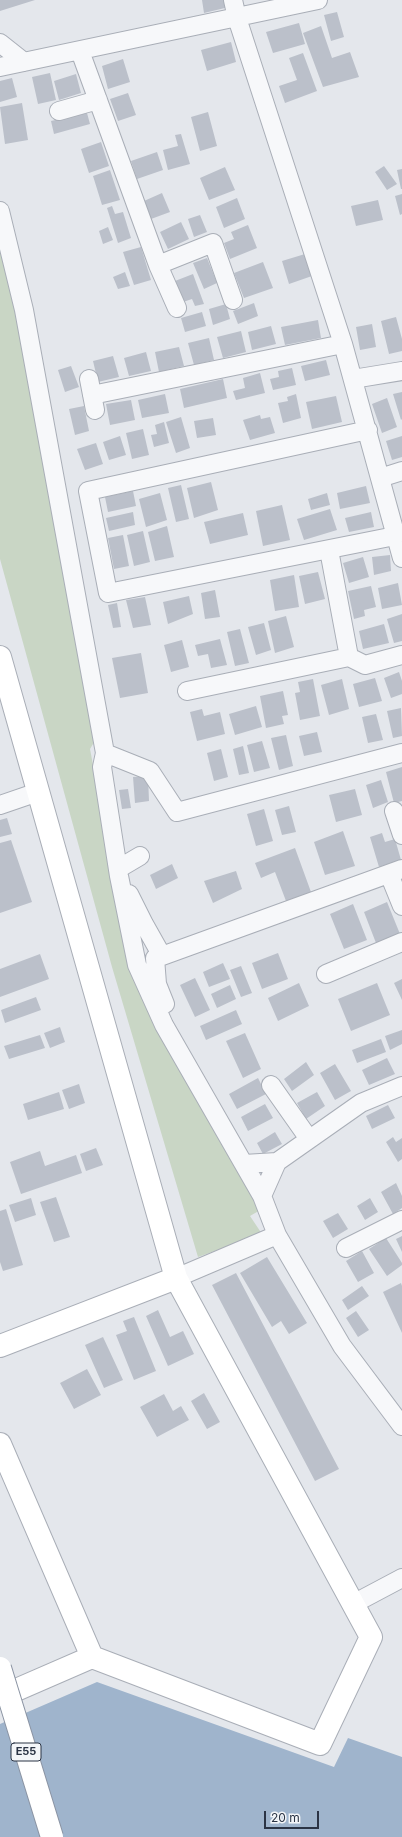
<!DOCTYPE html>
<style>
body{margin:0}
#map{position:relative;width:402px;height:1837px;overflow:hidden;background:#e4e7ec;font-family:Inter,sans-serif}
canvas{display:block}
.scale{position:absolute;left:264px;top:1811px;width:55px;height:18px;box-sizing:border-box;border:2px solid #2b3445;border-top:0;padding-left:5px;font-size:12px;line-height:14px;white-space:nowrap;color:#2b3445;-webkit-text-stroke:3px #f4f6f9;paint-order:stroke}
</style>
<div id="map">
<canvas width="402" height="1837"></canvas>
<div class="scale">20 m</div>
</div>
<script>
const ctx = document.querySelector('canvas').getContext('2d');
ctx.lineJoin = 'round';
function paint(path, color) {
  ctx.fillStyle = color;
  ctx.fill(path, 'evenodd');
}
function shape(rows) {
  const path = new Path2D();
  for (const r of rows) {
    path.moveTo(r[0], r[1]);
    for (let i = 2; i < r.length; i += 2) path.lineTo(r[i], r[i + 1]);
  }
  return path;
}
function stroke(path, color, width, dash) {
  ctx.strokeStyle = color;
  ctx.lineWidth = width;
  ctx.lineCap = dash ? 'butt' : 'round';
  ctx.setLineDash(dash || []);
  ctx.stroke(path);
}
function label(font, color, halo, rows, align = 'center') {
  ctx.font = font + ' Inter,sans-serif';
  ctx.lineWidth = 3;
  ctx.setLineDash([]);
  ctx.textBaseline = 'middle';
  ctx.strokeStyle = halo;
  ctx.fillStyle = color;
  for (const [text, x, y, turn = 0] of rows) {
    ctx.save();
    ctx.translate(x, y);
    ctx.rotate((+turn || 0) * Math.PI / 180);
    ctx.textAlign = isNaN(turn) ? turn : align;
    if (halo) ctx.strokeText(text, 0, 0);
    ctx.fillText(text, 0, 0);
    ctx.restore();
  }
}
paint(shape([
 [0,240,17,308,96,739,90,749,132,970,262,1209,250,1216,262,1234,198,1257,112,967,0,559]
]), '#c9d6c5');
paint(shape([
 [97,1682,334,1767,348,1738,402,1757,402,1837,0,1837,0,1724]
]), '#9fb4cc');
paint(shape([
 [0,0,35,0,0,11],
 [202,0,228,0,229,7,204,13],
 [337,12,344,37,331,41,324,15],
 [299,23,305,44,273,53,266,32],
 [321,26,332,58,350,52,359,77,323,87,303,33],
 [231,42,236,62,207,71,201,50],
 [303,53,317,91,285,103,279,86,297,80,289,58],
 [123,59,130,82,108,89,102,66],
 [50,73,56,100,38,104,32,77],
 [76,74,81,93,59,100,54,81],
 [12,78,17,97,0,102,0,81],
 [128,93,136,115,118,121,110,99],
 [22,103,28,140,5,144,0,107],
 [208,112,217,146,200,151,191,117],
 [87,113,90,124,54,134,51,121],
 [181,134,190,164,168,170,163,150,178,146,175,135],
 [101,142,109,166,89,173,81,149],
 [157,152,163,170,137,179,131,161],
 [384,166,397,184,387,190,375,172],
 [225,167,235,190,209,200,200,178],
 [402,169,402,189,401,189,397,170],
 [110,170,120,200,102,205,93,176],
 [162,193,170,212,151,219,144,201],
 [402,194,402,214,400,215,395,196],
 [237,198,245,219,224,228,216,207],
 [378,200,383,220,356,226,351,206],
 [112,206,115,214,123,212,131,238,118,243,107,208],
 [200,215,207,232,194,237,188,219],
 [181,222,189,239,168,249,160,232],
 [248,225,257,248,230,259,224,243,234,239,231,232],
 [108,227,113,240,103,244,99,231],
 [141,247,151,280,134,285,123,252],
 [305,254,312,276,289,284,282,261],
 [207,258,217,283,204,289,193,263],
 [263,262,273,288,244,298,234,273],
 [125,272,130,286,118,289,113,277],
 [193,274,204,304,195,306,192,299,183,302,175,281],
 [254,303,258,316,238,324,233,311],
 [226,304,230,319,213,325,209,309],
 [202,312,206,326,185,332,181,318],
 [396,317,402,339,402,351,389,354,381,321],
 [318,320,321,338,285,345,281,327],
 [372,324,376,347,360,350,356,327],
 [271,326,276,344,252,350,248,332],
 [241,331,246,352,223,358,217,337],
 [209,338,214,360,194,365,188,343],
 [179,347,184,366,159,372,155,352],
 [146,352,151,371,129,376,124,358],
 [113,356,119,377,98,382,93,361],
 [326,360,330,375,305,381,301,366],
 [71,366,79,387,65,392,58,370],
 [292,368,296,385,273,390,270,379,279,377,278,371],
 [260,373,265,393,236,400,233,391,245,388,243,378],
 [223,379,227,398,184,408,180,389],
 [402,392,402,419,401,420,393,394],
 [165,394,169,413,142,418,138,400],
 [296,394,301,418,283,423,278,403,288,401,287,397],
 [336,396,342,422,312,429,306,402],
 [387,398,397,427,382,433,372,404],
 [131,400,135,420,110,425,106,404],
 [84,406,89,431,75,435,69,409],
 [260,415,261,419,270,417,275,433,250,440,243,420],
 [181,417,190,448,176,453,166,422],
 [213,418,216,435,197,438,194,421],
 [164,422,169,443,154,447,151,435,157,434,155,425],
 [143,429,149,455,132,459,126,433],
 [120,436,126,455,109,460,103,442],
 [402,436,402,457,392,460,386,441],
 [96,443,103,464,85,470,77,449],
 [211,482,218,510,194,518,187,488],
 [181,485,189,519,176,522,168,488],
 [366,486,370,503,340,509,337,493],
 [133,491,136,506,108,512,105,497],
 [160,493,167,520,146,527,139,499],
 [327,493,330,505,311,510,308,499],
 [282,505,290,540,263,546,256,511],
 [330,509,337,530,304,540,297,519],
 [133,512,135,525,109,531,106,518],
 [371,512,374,527,349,532,345,518],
 [243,513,248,535,210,544,204,522],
 [167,526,174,557,155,561,148,532],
 [143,531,150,562,134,566,127,535],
 [123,535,129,566,114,569,108,538],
 [390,555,391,571,374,575,372,557],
 [363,557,369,577,349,583,343,563],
 [318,572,325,599,305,604,299,576],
 [294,575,299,607,275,611,270,580],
 [398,583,402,605,382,609,378,588],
 [371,586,376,607,364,610,365,616,354,619,348,591],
 [215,590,220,617,205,619,201,593],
 [189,596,193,614,168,624,163,602],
 [145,597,151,625,133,628,126,600],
 [117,603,121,627,113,628,108,605],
 [402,614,402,641,394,643,387,619],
 [286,616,294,647,275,653,268,621],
 [264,623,271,650,256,655,248,627],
 [384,624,389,643,363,649,359,631],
 [240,629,249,663,235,666,227,632],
 [220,639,227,665,211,668,208,654,198,656,195,645],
 [182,640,189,667,171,672,164,645],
 [141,653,148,693,120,698,112,658],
 [399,672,402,681,402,694,391,698,384,678],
 [375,678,382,701,359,707,353,684],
 [313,679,320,716,300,720,295,693,300,692,298,682],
 [342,679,349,709,329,715,321,685],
 [283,691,288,715,282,716,284,724,266,728,260,696],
 [256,706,262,727,235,735,229,714],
 [401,708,402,736,393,738,387,711],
 [202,709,204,716,220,712,225,734,197,741,190,712],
 [376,714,383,740,368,743,362,717],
 [317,732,322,752,304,756,299,736],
 [286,735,293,766,279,770,271,738],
 [262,741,270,768,254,772,247,745],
 [243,746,249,773,239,775,233,749],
 [221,749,228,777,214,781,207,753],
 [402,767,402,801,394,803,386,772],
 [148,776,149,801,135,803,133,777],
 [381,780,388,802,373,808,366,785],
 [128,789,131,808,122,809,119,790],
 [355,789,362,815,336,822,329,795],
 [289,806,296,832,282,835,275,810],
 [264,809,273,841,256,846,247,814],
 [7,818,12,834,0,837,0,820],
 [343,831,355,866,325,875,314,842],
 [382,833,385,842,395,839,401,860,379,867,370,837],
 [11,840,32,902,0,913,0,843],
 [295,848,311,892,286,901,275,872,261,878,255,863],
 [172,864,178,878,156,889,150,875],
 [236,871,242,889,213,903,204,881],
 [387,902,400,934,376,943,364,912],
 [353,904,367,940,344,949,330,914],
 [278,953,288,979,262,989,252,963],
 [40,954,49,979,0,997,0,969],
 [223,963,230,979,209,987,203,972],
 [241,966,252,993,241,997,230,970],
 [195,978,210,1010,195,1017,180,985],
 [402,979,402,1000,394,983],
 [299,983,309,1006,278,1021,268,998],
 [377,983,390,1015,351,1031,338,999],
 [230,985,236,999,217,1008,211,994],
 [36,997,41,1010,5,1023,1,1010],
 [236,1010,242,1024,206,1040,200,1026],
 [60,1027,65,1042,50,1048,44,1033],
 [402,1030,402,1044,390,1050,385,1036],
 [245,1033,261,1069,243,1078,226,1041],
 [40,1035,45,1048,9,1059,4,1046],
 [381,1039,386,1052,357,1063,352,1050],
 [387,1058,395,1074,369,1085,362,1070],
 [306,1062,314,1075,292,1091,284,1079],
 [335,1064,351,1091,335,1100,320,1073],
 [258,1078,266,1094,237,1109,229,1094],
 [79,1084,85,1103,69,1109,62,1090],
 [59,1092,64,1109,28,1120,23,1104],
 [317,1092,325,1106,306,1119,297,1103],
 [265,1104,273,1118,248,1131,241,1117],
 [388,1105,395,1118,372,1129,366,1116],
 [275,1132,282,1144,263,1154,257,1143],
 [393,1137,396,1142,402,1138,402,1159,398,1162,386,1142],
 [96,1148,103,1165,86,1171,80,1154],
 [40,1151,45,1166,76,1155,82,1173,21,1194,10,1162],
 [396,1183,402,1196,402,1208,393,1214,381,1192],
 [56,1197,70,1237,54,1242,40,1202],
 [31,1198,36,1215,15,1222,9,1205],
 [370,1198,378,1212,365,1220,357,1206],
 [6,1209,23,1265,3,1271,0,1262,0,1211],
 [338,1213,348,1229,333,1238,323,1221],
 [402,1236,402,1252,396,1239],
 [386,1238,402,1263,402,1265,387,1276,369,1249],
 [362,1251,374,1273,358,1282,346,1261],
 [267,1257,307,1323,289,1334,281,1321,272,1327,240,1273],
 [236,1273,339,1469,315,1481,212,1285],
 [401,1283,402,1286,402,1333,383,1292],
 [362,1286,369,1296,348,1310,342,1300],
 [158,1310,170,1337,183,1331,194,1354,168,1366,146,1316],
 [356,1311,369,1330,358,1337,346,1318],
 [134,1317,156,1371,134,1380,116,1335,127,1331,123,1321],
 [103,1337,123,1380,104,1388,85,1345],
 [87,1369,101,1395,74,1409,60,1383],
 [204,1393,220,1422,207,1429,191,1401],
 [164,1394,173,1411,181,1406,189,1420,157,1437,140,1407]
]), '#bbc0ca');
const street = shape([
 [233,0,237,18,343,344,402,558],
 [0,43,24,62],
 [80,51,158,265,213,243,233,300],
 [0,67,318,0],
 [59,111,98,100],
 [0,211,24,310,105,753,102,767,119,876,137,965,164,1025,262,1196,277,1235,342,1346,402,1426],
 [158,265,177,308],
 [89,379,95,410],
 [353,379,402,371],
 [92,395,343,344],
 [368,430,88,491,108,593,395,536],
 [380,478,402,471],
 [329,550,349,657],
 [187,691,349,657,365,665,402,655],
 [105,753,150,771,177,812,402,753],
 [0,805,38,792],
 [394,811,402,835],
 [118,869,140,856],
 [389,874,402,906],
 [129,894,144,924,162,956,402,869],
 [155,958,157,984,165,1004],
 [326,974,402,942],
 [271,1085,309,1139],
 [244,1164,277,1162,361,1103,402,1086],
 [262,1196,277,1162],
 [346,1248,402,1220],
 [176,1278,277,1235],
 [353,1604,402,1578]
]);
const secondary = shape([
 [0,657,176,1278,0,1346],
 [0,1444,92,1657],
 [0,1697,92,1657,320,1744,371,1637,176,1278]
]);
stroke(street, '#a9aeb7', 20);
stroke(secondary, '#a9aeb7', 24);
stroke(street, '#f7f8fa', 18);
stroke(secondary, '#fff', 22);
const highwayBridge = shape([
 [0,1668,52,1837]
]);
stroke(highwayBridge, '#8b94a3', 24, []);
stroke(highwayBridge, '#fff', 22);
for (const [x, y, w] of [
 [26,1752,30]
]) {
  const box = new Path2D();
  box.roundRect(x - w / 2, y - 9, w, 18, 3);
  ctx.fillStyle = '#f4f6f9';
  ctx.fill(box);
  stroke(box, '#2b3445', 1);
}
label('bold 11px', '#2b3445', null, [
 ["E55",26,1752]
]);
</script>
